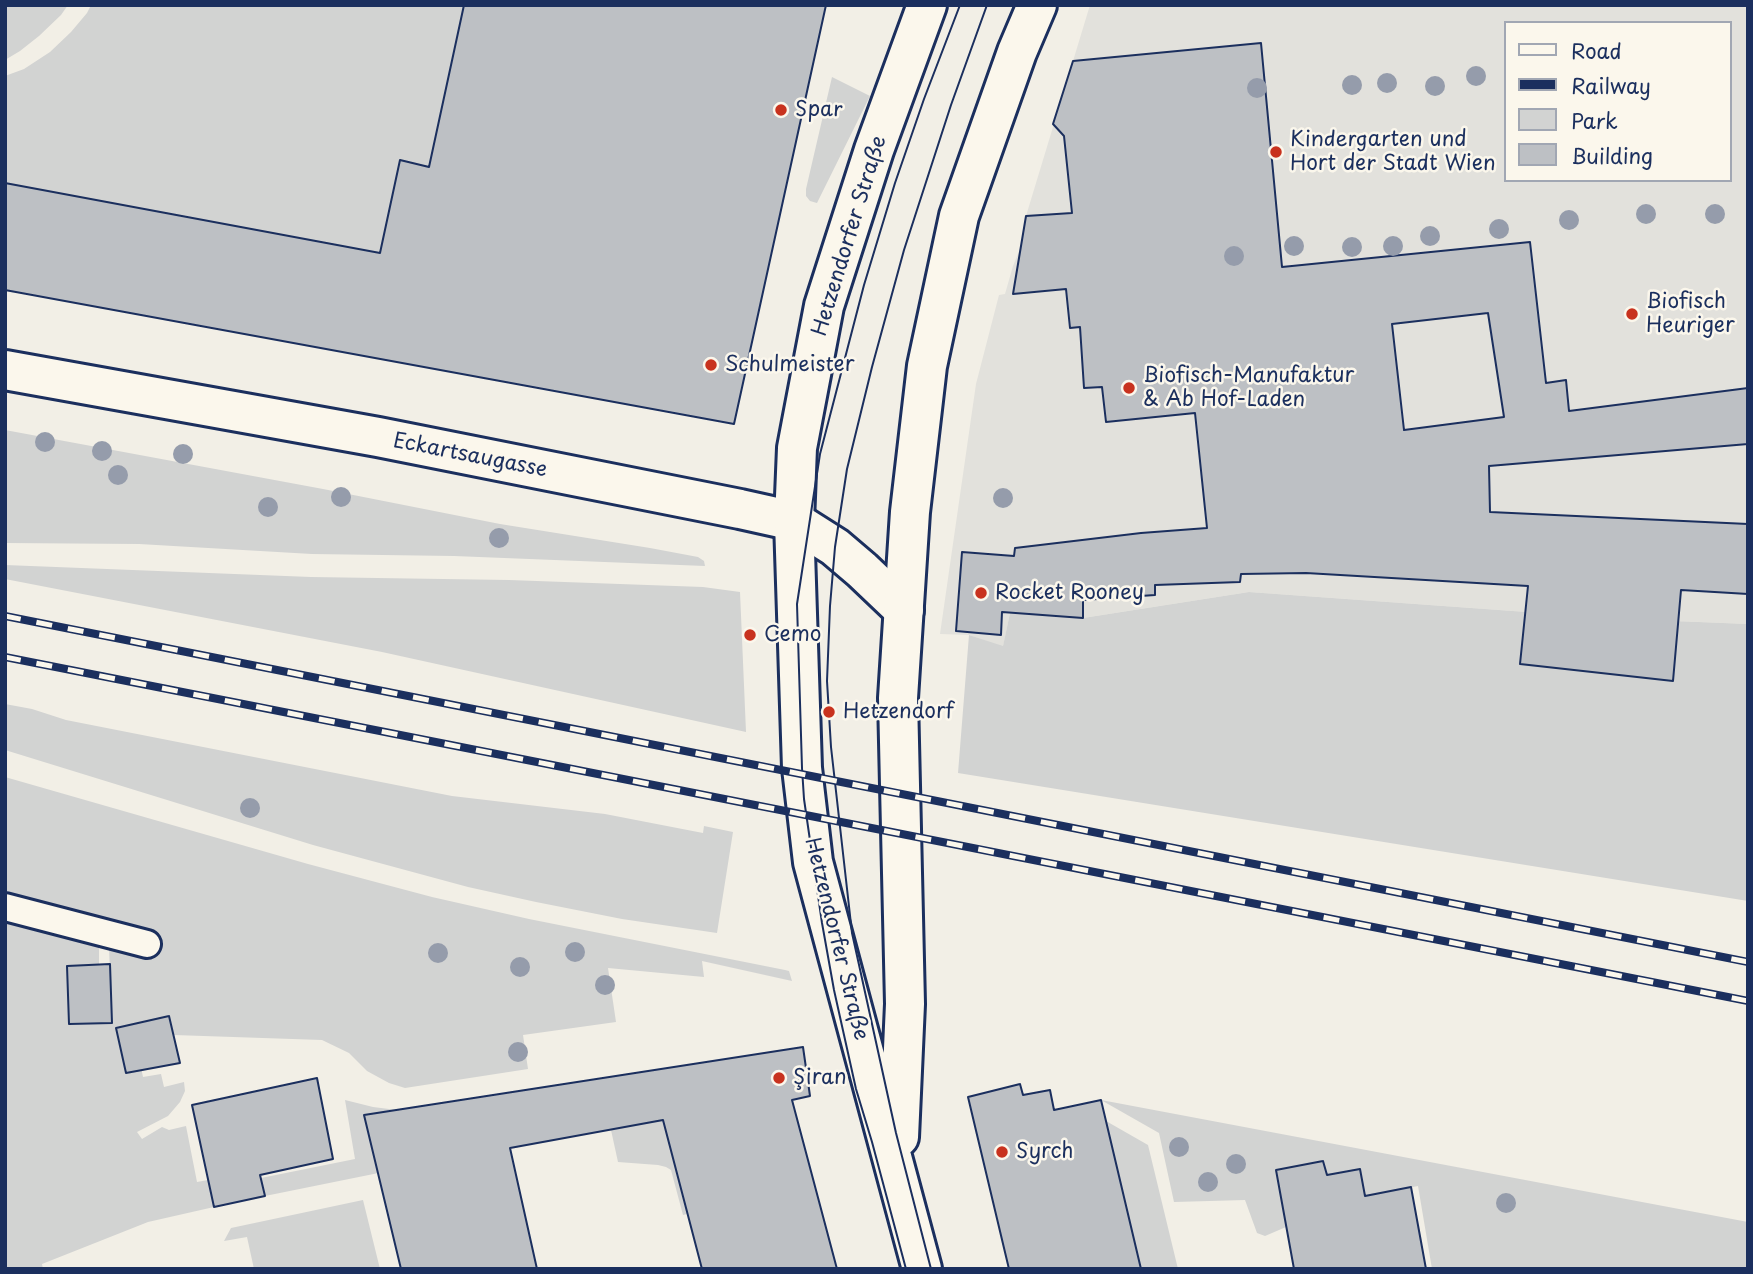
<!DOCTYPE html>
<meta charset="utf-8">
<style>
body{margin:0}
#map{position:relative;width:1753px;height:1274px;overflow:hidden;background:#f2efe6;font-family:"Playpen Sans",sans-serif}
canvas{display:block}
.frame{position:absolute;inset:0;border:7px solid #1b2f5e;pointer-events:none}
.legend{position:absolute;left:1504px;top:21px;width:228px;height:161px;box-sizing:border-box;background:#fbf7ec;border:2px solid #a1a7b3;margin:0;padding:9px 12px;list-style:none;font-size:21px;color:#1b2f5e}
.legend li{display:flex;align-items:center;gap:14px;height:35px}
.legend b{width:35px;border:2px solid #a1a7b3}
</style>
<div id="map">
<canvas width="1753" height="1274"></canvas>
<div class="frame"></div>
<ul class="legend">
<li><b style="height:9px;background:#fbf7ec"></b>Road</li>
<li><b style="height:9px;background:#1b2f5e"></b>Railway</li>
<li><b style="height:19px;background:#d2d3d2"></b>Park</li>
<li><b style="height:19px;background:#bdc0c4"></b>Building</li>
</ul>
</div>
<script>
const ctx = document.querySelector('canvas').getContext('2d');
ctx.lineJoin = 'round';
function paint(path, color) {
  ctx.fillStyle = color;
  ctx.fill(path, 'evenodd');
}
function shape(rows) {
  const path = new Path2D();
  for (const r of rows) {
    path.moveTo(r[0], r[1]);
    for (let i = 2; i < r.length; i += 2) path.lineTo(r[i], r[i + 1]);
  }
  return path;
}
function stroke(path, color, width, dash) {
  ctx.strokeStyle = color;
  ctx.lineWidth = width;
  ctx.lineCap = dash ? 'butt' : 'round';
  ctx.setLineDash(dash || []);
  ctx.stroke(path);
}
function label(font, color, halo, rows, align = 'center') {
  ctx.font = font + ' "Playpen Sans",sans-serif';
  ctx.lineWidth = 5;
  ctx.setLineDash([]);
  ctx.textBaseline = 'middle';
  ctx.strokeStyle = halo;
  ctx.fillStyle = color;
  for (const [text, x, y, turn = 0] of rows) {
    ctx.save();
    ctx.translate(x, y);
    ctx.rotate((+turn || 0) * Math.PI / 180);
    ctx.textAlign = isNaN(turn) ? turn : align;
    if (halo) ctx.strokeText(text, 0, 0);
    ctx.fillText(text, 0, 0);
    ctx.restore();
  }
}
paint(shape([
 [1090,5,1748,5,1748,624,1624,619,1249,592,1083,618,1010,613,1003,647,969,635,940,634,976,384,999,295,1005,294,1013,266,1022,244,1026,216],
 [1506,23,1730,23,1730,180,1506,180]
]), '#e2e1dc');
paint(shape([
 [5,5,68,5,61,15,39,36,20,51,5,60],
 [91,5,464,5,429,167,401,160,380,253,5,183,5,76,24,69,50,52,71,32,87,13],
 [832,77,870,96,817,203,810,201,806,196,806,189],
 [5,430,323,489,500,524,650,548,698,557,704,561,705,566,454,556,312,554,139,544,5,543],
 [5,565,311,577,509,580,703,587,740,592,746,732,382,652,5,579],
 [1249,592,1624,619,1748,624,1748,901,958,773,969,635,1003,646,1010,613,1083,618],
 [5,704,32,709,66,720,452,796,605,814,703,833,704,826,733,832,717,933,622,919,536,902,468,887,313,845,5,750],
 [5,777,308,864,432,897,529,919,785,970,789,971,792,981,702,961,704,977,608,968,616,1022,523,1035,528,1069,405,1088,389,1083,367,1071,349,1053,322,1040,174,1035,169,1016,132,1024,143,1077,161,1074,164,1087,184,1082,185,1091,180,1102,168,1116,137,1132,142,1139,162,1127,169,1130,186,1126,197,1182,208,1180,214,1207,148,1222,42,1264,43,1269,5,1269],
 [99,948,109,948,112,1023,70,1024,67,966,99,964],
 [345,1100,373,1107,397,1110,423,1164,265,1196,261,1178,355,1159],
 [1101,1100,1748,1222,1748,1269,1432,1269,1418,1186,1365,1196,1327,1175,1323,1161,1276,1171,1286,1227,1265,1236,1257,1233,1245,1200,1174,1202,1159,1133],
 [663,1120,687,1214,683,1215,671,1170,666,1167,658,1165,618,1162,611,1130],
 [1106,1121,1148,1145,1178,1269,1141,1269],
 [363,1200,380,1269,254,1269,247,1237,224,1241,231,1228]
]), '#d2d3d2');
const building = shape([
 [464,5,826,5,734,424,5,290,5,183,380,253,400,160,429,167,464,5],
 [1261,43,1282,267,1530,242,1546,383,1566,380,1569,411,1748,388,1748,444,1489,466,1490,512,1748,524,1748,594,1681,590,1673,681,1520,664,1528,586,1306,573,1241,574,1240,582,1155,585,1155,595,1083,600,1083,618,1002,612,1001,635,956,631,962,552,1014,556,1015,548,1141,533,1207,528,1195,413,1106,422,1102,387,1084,388,1080,327,1070,328,1066,289,1013,294,1026,216,1072,213,1064,136,1053,124,1073,61,1261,43],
 [1488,313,1504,417,1404,430,1392,324,1488,313],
 [110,964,112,1023,69,1024,67,966,110,964],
 [169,1016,180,1063,126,1073,116,1028,169,1016],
 [803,1047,810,1096,792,1100,837,1269,702,1269,663,1120,510,1148,537,1269,401,1269,364,1115,803,1047],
 [317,1078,333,1159,260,1175,265,1196,214,1207,192,1105,317,1078],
 [1020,1084,1023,1095,1050,1090,1054,1110,1101,1100,1141,1269,1009,1269,968,1097,1020,1084],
 [1323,1161,1327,1175,1360,1169,1365,1196,1411,1187,1426,1269,1294,1269,1276,1170,1323,1161]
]);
paint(building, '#bdc0c4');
stroke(building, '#1b2f5e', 2);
const service = shape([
 [5,907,147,944]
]);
const minor = shape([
 [5,370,378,437,740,509,794,521,835,547,862,570,904,610]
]);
const secondary = shape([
 [899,1137,905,1004,898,698,910,512,927,366,959,216,1017,52,1037,5],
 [922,1269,813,862,802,768,794,521,797,448,824,306,874,150,927,5]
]);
stroke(service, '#1b2f5e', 32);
stroke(minor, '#1b2f5e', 44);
stroke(secondary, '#1b2f5e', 44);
stroke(service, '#fbf7ec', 26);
stroke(minor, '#fbf7ec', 38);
stroke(secondary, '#fbf7ec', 38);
stroke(shape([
 [906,1269,872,1142,856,1089,834,990,822,923,804,799,802,768,797,604,820,454,864,285,895,183,924,99,960,5],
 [931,1269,896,1133,852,933,831,747,827,681,830,606,835,547,847,469,872,367,904,250,951,105,987,5]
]), '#1b2f5e', 2);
const rail = shape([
 [5,616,1748,962],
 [5,657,1748,1001]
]);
stroke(rail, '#1b2f5e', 8);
stroke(rail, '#fbf7ec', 5, [16]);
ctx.fillStyle = '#959cab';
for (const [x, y] of [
 [1476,76],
 [1387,83],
 [1352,85],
 [1435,86],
 [1257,88],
 [1646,214],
 [1715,214],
 [1569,220],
 [1499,229],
 [1430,236],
 [1294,246],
 [1393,246],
 [1352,247],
 [1234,256],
 [45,442],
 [102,451],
 [183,454],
 [118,475],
 [341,497],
 [1003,498],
 [268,507],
 [499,538],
 [250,808],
 [575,952],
 [438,953],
 [520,967],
 [605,985],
 [518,1052],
 [1179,1147],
 [1236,1164],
 [1208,1182],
 [1506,1203]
]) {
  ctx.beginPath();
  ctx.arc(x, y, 10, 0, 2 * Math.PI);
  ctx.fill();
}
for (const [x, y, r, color] of [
 [781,110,7,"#c8321e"],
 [1276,152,7,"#c8321e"],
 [1632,314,7,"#c8321e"],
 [711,365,7,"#c8321e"],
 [1129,388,7,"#c8321e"],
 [981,593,7,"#c8321e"],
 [750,635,7,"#c8321e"],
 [829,712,7,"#c8321e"],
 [779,1078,7,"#c8321e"],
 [1002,1152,7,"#c8321e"]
]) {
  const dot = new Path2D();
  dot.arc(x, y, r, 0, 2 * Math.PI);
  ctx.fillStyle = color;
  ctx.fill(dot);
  stroke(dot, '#fbf7ec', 2.5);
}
label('21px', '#1b2f5e', '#fbf7ec', [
 ["Spar",795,110],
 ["Kindergarten und",1290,140],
 ["Hort der Stadt Wien",1290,164],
 ["Biofisch",1646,302],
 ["Heuriger",1646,326],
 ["Schulmeister",725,365],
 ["Biofisch-Manufaktur",1143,376],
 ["& Ab Hof-Laden",1143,400],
 ["Rocket Rooney",995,593],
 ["Cemo",764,635],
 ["Hetzendorf",843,712],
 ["Şiran",793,1078],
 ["Syrch",1016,1152]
], 'left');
label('21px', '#1b2f5e', '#fbf7ec', [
 ["Hetzendorfer Straße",850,236,-73],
 ["Eckartsaugasse",470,456,11],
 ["Hetzendorfer Straße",836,939,76]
]);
</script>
